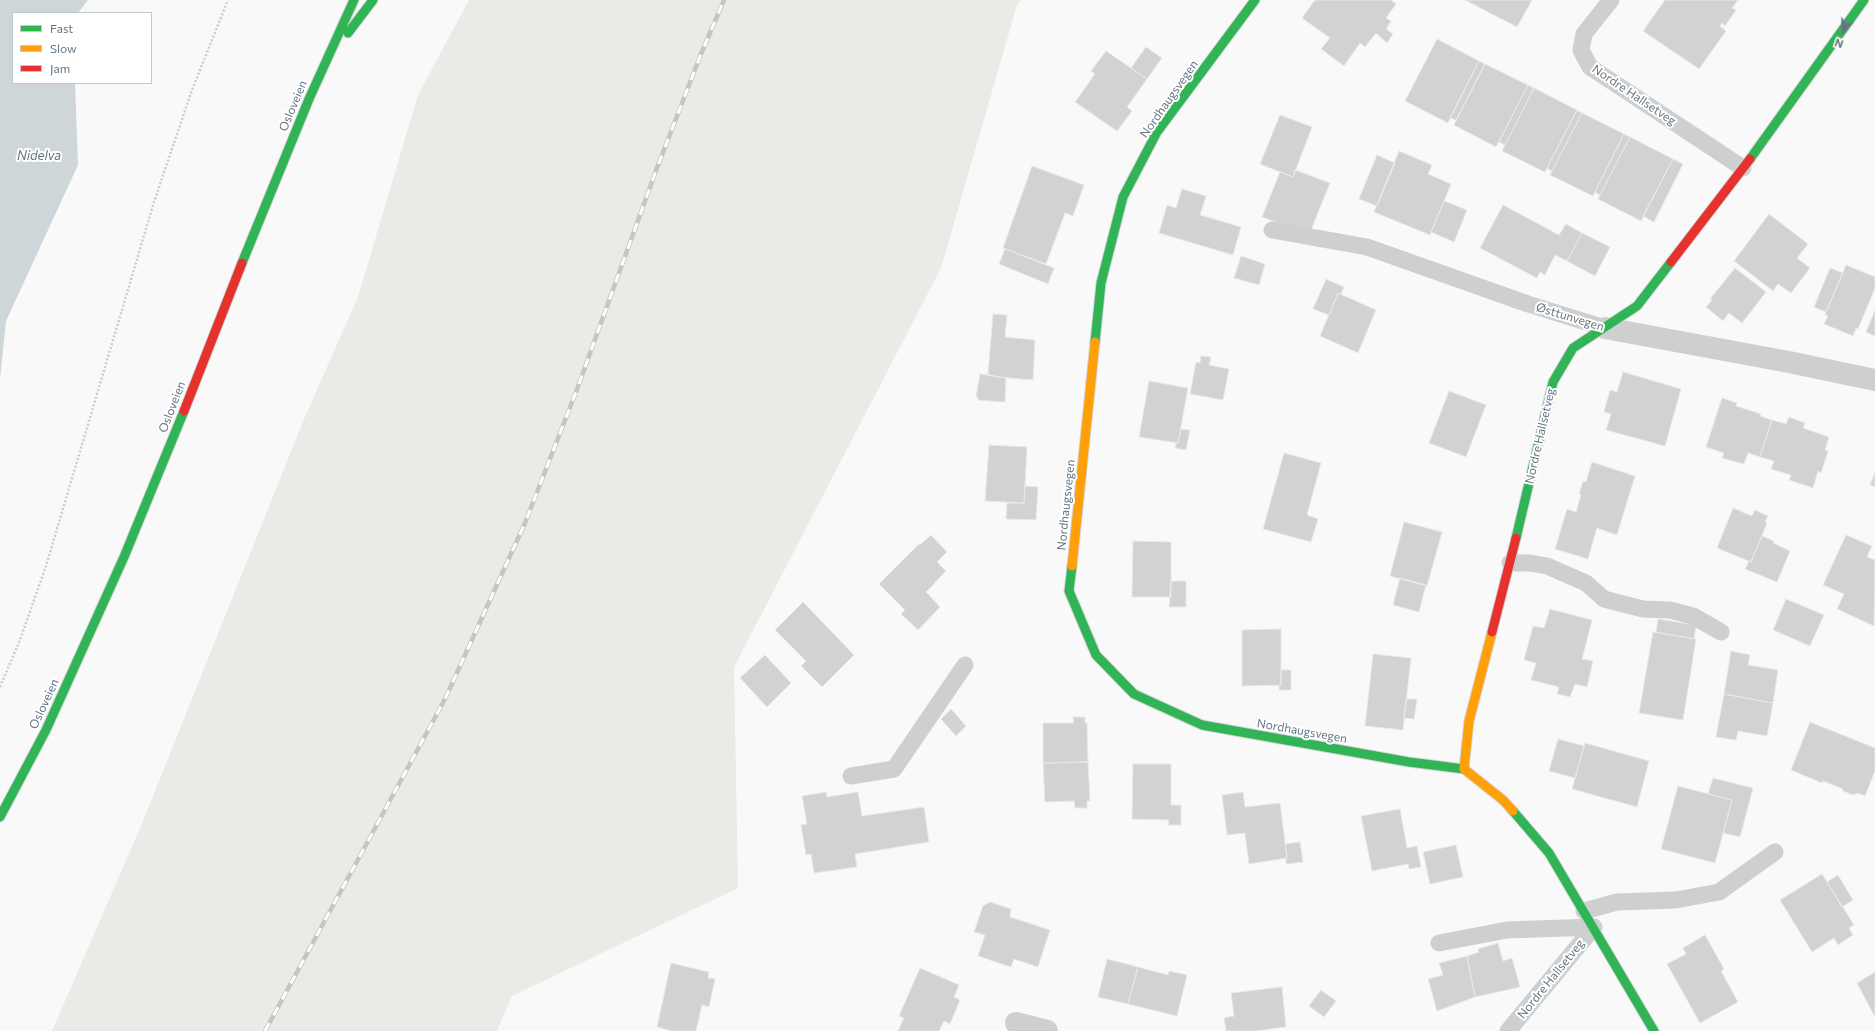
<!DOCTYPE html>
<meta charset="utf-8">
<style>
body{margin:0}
#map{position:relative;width:1875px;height:1031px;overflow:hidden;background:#f9f9f9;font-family:Commissioner,sans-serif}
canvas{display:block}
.legend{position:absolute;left:12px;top:12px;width:140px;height:72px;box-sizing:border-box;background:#fff;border:1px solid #c1c8cd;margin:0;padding:5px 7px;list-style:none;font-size:12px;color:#657683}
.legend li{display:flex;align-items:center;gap:8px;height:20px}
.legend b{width:20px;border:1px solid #c1c8cd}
.north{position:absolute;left:1823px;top:12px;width:40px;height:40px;-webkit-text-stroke:3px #fff;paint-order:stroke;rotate:200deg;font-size:11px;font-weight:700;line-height:16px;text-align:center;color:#657683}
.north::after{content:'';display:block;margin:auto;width:14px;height:18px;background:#657683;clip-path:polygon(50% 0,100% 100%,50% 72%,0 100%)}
</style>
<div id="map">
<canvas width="1875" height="1031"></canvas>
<ul class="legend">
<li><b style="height:5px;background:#30b455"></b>Fast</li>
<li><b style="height:5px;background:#ff9f0a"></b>Slow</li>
<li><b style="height:5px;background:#e5322d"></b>Jam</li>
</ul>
<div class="north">N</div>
</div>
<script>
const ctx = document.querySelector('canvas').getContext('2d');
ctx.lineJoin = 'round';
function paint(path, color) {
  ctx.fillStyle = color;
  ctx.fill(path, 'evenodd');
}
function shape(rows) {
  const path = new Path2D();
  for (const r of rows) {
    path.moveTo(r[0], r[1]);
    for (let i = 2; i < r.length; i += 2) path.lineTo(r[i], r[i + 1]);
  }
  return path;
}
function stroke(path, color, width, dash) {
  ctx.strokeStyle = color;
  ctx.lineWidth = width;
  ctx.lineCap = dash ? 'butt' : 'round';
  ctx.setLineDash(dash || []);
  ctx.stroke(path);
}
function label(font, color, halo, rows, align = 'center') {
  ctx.font = font + ' Commissioner,sans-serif';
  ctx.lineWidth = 4;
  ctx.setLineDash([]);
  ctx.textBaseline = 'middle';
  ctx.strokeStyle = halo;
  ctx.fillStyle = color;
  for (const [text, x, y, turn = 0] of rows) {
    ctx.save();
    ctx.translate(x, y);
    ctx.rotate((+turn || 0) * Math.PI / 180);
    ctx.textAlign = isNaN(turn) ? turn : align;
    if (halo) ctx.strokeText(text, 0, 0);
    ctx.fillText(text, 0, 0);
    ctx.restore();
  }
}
paint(shape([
 [469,0,1021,0,1017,5,941,268,734,667,738,888,512,996,497,1031,52,1031,141,826,304,419,358,297,418,95]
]), '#e8ebe6');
paint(shape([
 [0,0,88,0,78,13,13,13,13,83,75,83,78,165,6,321,0,379]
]), '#ced6d9');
const building = shape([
 [1315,0,1391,0,1396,4,1386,18,1391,21,1386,29,1393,34,1387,43,1376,33,1365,47,1360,43,1344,66,1321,49,1330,38,1302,18,1315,0],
 [1465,0,1532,0,1517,27,1465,0],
 [1665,0,1738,0,1732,8,1736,10,1725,26,1722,23,1720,26,1726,31,1699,69,1643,31,1665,0],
 [1437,39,1479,61,1448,123,1405,101,1437,39],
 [1146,47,1162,58,1147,79,1131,68,1146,47],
 [1106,51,1147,79,1127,107,1132,111,1117,131,1075,102,1095,74,1091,71,1106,51],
 [1479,61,1485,64,1456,120,1450,118,1479,61],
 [1485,64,1528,85,1496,147,1454,125,1485,64],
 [1528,85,1534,88,1505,145,1499,142,1528,85],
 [1534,88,1577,110,1545,172,1502,151,1534,88],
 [1577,110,1582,113,1552,171,1547,168,1577,110],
 [1582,113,1624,134,1593,196,1550,175,1582,113],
 [1280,115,1312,127,1293,177,1260,164,1280,115],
 [1624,134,1630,137,1600,195,1595,192,1624,134],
 [1630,137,1673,159,1641,221,1598,199,1630,137],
 [1399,151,1432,165,1428,174,1451,184,1430,235,1374,212,1399,151],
 [1377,155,1395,163,1377,206,1359,199,1377,155],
 [1673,159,1683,164,1654,222,1643,216,1673,159],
 [1032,166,1084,185,1073,216,1065,213,1046,264,1003,248,1032,166],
 [1295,170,1330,183,1309,235,1262,217,1280,172,1293,177,1295,170],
 [1182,189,1206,196,1200,215,1241,227,1233,255,1159,233,1167,205,1176,208,1182,189],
 [1444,201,1467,210,1454,242,1431,232,1444,201],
 [1503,205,1559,235,1566,224,1582,233,1567,261,1555,255,1545,275,1540,272,1537,278,1480,248,1503,205],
 [1769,214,1808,244,1797,258,1810,268,1791,293,1778,284,1773,291,1734,261,1769,214],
 [1582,233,1610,247,1595,276,1567,261,1582,233],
 [1005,249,1054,268,1048,284,999,264,1005,249],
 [1241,256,1265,264,1259,285,1234,278,1241,256],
 [1846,265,1875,277,1875,288,1858,329,1856,328,1853,336,1824,324,1828,316,1825,315,1826,312,1846,265],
 [1735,268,1766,292,1742,323,1729,313,1723,321,1706,307,1712,300,1710,299,1735,268],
 [1830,268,1843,273,1826,312,1814,307,1830,268],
 [1326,279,1344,287,1341,294,1338,293,1329,315,1313,309,1326,279],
 [1338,293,1376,310,1358,353,1320,336,1338,293],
 [1875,310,1875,336,1866,332,1875,310],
 [993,314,1007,315,1005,337,1035,340,1033,380,997,377,988,374,993,314],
 [1201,356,1211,357,1209,365,1229,369,1223,400,1190,394,1196,362,1200,363,1201,356],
 [1623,372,1681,389,1665,446,1606,430,1611,414,1604,412,1610,390,1617,392,1623,372],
 [980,374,1006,378,1005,402,978,400,978,397,976,397,980,374],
 [1149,381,1188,388,1178,443,1139,437,1149,381],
 [1449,391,1486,405,1466,457,1429,443,1449,391],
 [1722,398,1737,403,1736,406,1761,414,1760,416,1772,420,1760,457,1748,453,1744,464,1722,458,1724,453,1706,447,1722,398],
 [1789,417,1805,423,1803,428,1829,437,1825,450,1828,451,1821,473,1818,471,1813,488,1789,480,1791,475,1771,469,1774,461,1760,457,1772,420,1786,424,1789,417],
 [1181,429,1190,430,1186,450,1175,448,1176,443,1178,443,1181,429],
 [989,445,1027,447,1024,503,985,501,989,445],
 [1284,453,1321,463,1307,515,1318,519,1311,542,1263,529,1284,453],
 [1592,462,1635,476,1617,535,1597,528,1588,559,1555,549,1567,509,1576,512,1581,495,1579,494,1583,481,1586,482,1592,462],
 [1875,472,1875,487,1870,485,1875,472],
 [1025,486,1038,487,1036,520,1006,519,1007,503,1024,503,1025,486],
 [1733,508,1752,516,1755,510,1768,516,1765,522,1767,523,1751,562,1717,548,1733,508],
 [1404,522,1442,532,1427,586,1390,576,1404,522],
 [931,535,947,552,937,562,946,571,926,592,940,607,918,630,901,614,905,610,879,584,919,544,920,545,931,535],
 [1846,535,1872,546,1867,557,1875,560,1874,626,1837,609,1844,594,1823,585,1846,535],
 [1762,536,1774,541,1773,543,1790,551,1777,582,1745,569,1749,561,1751,562,1762,536],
 [1133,541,1171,542,1171,597,1132,597,1133,541],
 [1400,578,1426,585,1419,612,1393,605,1400,578],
 [1171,581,1186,581,1186,607,1169,607,1171,581],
 [1786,599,1824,615,1810,646,1773,630,1786,599],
 [803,602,854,655,822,687,801,666,806,661,775,630,803,602],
 [1550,609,1592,620,1582,659,1593,661,1587,687,1575,684,1570,697,1557,694,1559,687,1531,680,1536,663,1524,660,1533,626,1544,628,1550,609],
 [1658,619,1696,625,1694,639,1656,632,1658,619],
 [1281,629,1281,685,1242,686,1242,630,1281,629],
 [1653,632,1696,639,1683,720,1639,713,1653,632],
 [1731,651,1750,655,1748,665,1778,670,1773,703,1724,694,1731,651],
 [1373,654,1411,658,1403,730,1365,726,1373,654],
 [765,655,791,683,767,707,740,678,765,655],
 [1281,670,1291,670,1291,690,1279,690,1279,685,1281,685,1281,670],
 [1724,694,1773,703,1767,736,1738,731,1736,740,1716,737,1724,694],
 [1406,699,1417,699,1414,719,1404,718,1406,699],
 [951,709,966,726,956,736,941,719,951,709],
 [1073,717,1085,717,1085,723,1087,723,1088,762,1043,763,1043,723,1074,723,1073,717],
 [1810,722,1875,748,1875,771,1865,796,1858,793,1853,795,1843,791,1843,789,1823,781,1822,783,1791,770,1810,722],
 [1558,739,1584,746,1575,778,1549,771,1558,739],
 [1585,743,1649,761,1637,807,1572,789,1585,743],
 [1088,762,1090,801,1087,801,1087,808,1075,808,1074,801,1045,802,1043,763,1088,762],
 [1133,764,1171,764,1171,805,1181,805,1181,825,1168,825,1169,820,1132,819,1133,764],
 [1713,778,1753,788,1740,837,1723,833,1732,800,1708,794,1713,778],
 [1678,786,1732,800,1715,863,1661,849,1678,786],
 [826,792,827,797,858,792,862,816,924,807,929,842,855,854,857,867,814,873,811,854,806,855,801,825,807,824,802,796,826,792],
 [1243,792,1245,807,1280,803,1287,858,1249,864,1245,833,1227,835,1222,795,1243,792],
 [1400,809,1407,848,1417,846,1421,867,1409,869,1408,864,1372,871,1361,816,1400,809],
 [1300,842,1303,862,1286,864,1286,859,1287,858,1285,844,1300,842],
 [1456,845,1463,877,1430,884,1423,852,1456,845],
 [1822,874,1854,925,1849,928,1853,935,1838,945,1834,938,1812,952,1780,900,1822,874],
 [1838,875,1853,900,1842,907,1827,882,1838,875],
 [990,902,1011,909,1010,917,1050,930,1038,967,1014,959,1011,967,978,956,985,935,974,932,983,906,990,902],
 [1705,935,1724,969,1721,971,1738,1002,1700,1023,1667,964,1686,954,1683,948,1705,935],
 [1498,943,1503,961,1512,958,1520,987,1475,997,1467,956,1479,952,1478,949,1498,943],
 [1467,956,1475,997,1437,1011,1428,979,1443,975,1439,963,1467,956],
 [1107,959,1138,967,1128,1004,1098,997,1107,959],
 [671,963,709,972,708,978,715,979,709,1007,702,1005,696,1031,672,1031,657,1027,671,963],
 [1138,967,1168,975,1169,971,1187,975,1177,1016,1128,1004,1138,967],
 [920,968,959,985,954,997,960,1000,950,1024,944,1021,939,1031,898,1031,904,1018,899,1016,920,968],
 [1875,972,1875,1017,1857,983,1875,972],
 [1282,987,1286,1027,1256,1031,1226,1031,1224,1018,1234,1016,1231,993,1282,987],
 [1321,990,1336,1001,1324,1017,1309,1006,1321,990]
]);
paint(building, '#d0d2d3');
stroke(building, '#e8e8e8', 1);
const fast = shape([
 [348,33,373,0],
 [1750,159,1864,0],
 [242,263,309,99,354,0],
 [1095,342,1101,283,1123,197,1157,132,1255,0],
 [1516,538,1553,382,1573,348,1637,306,1671,262],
 [1072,566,1069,591,1096,655,1134,694,1202,725,1409,762,1464,769],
 [1513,811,1549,853,1654,1031],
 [0,817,46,730,124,557,184,411]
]);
const slow = shape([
 [1072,566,1095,342],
 [1492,632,1469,721,1464,769,1503,800,1513,811]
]);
const jam = shape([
 [1671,262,1750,159],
 [184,411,242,263],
 [1492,632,1516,538]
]);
stroke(fast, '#d5d6d7', 11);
stroke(slow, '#d5d6d7', 11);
stroke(jam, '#d5d6d7', 11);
stroke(shape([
 [0,687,20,640,46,566,154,202,192,90,228,0]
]), '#cbcccd', 2.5, [2, 2]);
stroke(shape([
 [1611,0,1584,34,1581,50,1590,67,1743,168],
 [1272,230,1367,247,1528,304,1605,328],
 [1510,563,1530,563,1547,566,1586,583,1604,599,1643,609,1670,610,1693,616,1721,632],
 [851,776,894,769,965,665],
 [1584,911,1617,902,1676,900,1719,892,1775,852],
 [1439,943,1507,930,1594,927],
 [1508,1031,1594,927]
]), '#cecfd0', 17);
stroke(shape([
 [1605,328,1789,362,1875,380],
 [1016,1023,1047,1031]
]), '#cecfd0', 22);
stroke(fast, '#30b455', 9);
stroke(slow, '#ff9f0a', 9);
stroke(jam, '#e5322d', 9);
const rail = shape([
 [265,1031,445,699,525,523,576,392,657,168,701,54,724,0]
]);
stroke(rail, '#c3c5c6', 4.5);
stroke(rail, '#fff', 3, [9]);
label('12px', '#657683', '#fff', [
 ["Nordre Hallsetveg",1634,95,34],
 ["Nordhaugsvegen",1169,99,-55],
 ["Osloveien",293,106,-67],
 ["Østtunvegen",1570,317,17],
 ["Osloveien",172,407,-69],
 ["Nordre Hallsetveg",1540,436,-77],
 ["Nordhaugsvegen",1066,505,-84],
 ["Osloveien",44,704,-65],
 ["Nordhaugsvegen",1302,731,10],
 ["Nordre Hallsetveg",1551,979,-51]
]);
label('italic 13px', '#60757c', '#fff', [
 ["Nidelva",39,156]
]);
</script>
